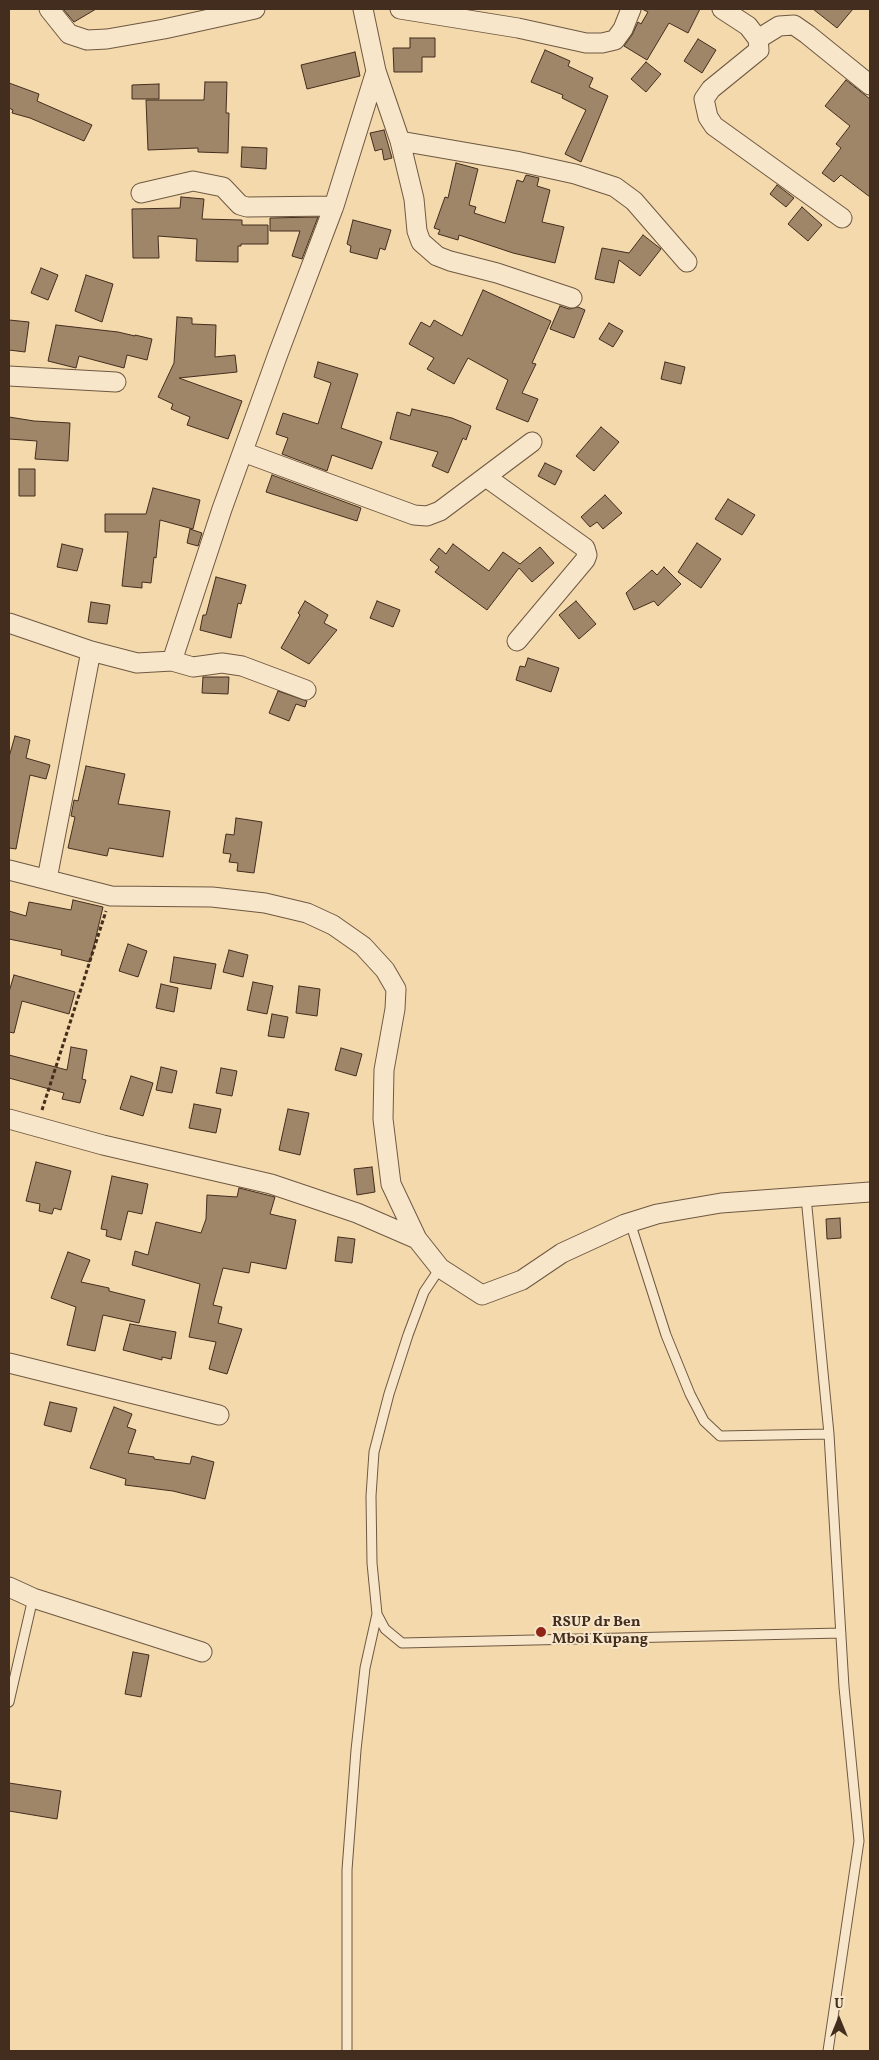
<!DOCTYPE html>
<style>
body{margin:0}
#map{position:relative;width:879px;height:2060px;overflow:hidden;background:#f3d9ac;font-family:Vollkorn,serif}
canvas{display:block}
.frame{position:absolute;inset:0;border:10px solid #432d1e;pointer-events:none}
.north{position:absolute;left:814px;top:1995px;width:50px;height:50px;-webkit-text-stroke:4px #f7e6c9;paint-order:stroke;rotate:0deg;font-size:14px;font-weight:700;line-height:20px;text-align:center;color:#432d1e}
.north::after{content:'';display:block;margin:auto;width:18px;height:22px;background:#432d1e;clip-path:polygon(50% 0,100% 100%,50% 72%,0 100%)}
</style>
<div id="map">
<canvas width="879" height="2060"></canvas>
<div class="frame"></div>
<div class="north">U</div>
</div>
<script>
const ctx = document.querySelector('canvas').getContext('2d');
ctx.lineJoin = 'round';
function paint(path, color) {
  ctx.fillStyle = color;
  ctx.fill(path, 'evenodd');
}
function shape(rows) {
  const path = new Path2D();
  for (const r of rows) {
    path.moveTo(r[0], r[1]);
    for (let i = 2; i < r.length; i += 2) path.lineTo(r[i], r[i + 1]);
  }
  return path;
}
function stroke(path, color, width, dash) {
  ctx.strokeStyle = color;
  ctx.lineWidth = width;
  ctx.lineCap = dash ? 'butt' : 'round';
  ctx.setLineDash(dash || []);
  ctx.stroke(path);
}
function label(font, color, halo, rows, align = 'center') {
  ctx.font = font + ' Vollkorn,serif';
  ctx.lineWidth = 4;
  ctx.setLineDash([]);
  ctx.textBaseline = 'middle';
  ctx.strokeStyle = halo;
  ctx.fillStyle = color;
  for (const [text, x, y, turn = 0] of rows) {
    ctx.save();
    ctx.translate(x, y);
    ctx.rotate((+turn || 0) * Math.PI / 180);
    ctx.textAlign = isNaN(turn) ? turn : align;
    if (halo) ctx.strokeText(text, 0, 0);
    ctx.fillText(text, 0, 0);
    ctx.restore();
  }
}
const building = shape([
 [63,9,96,9,74,22,63,9],
 [642,9,700,9,688,33,669,23,647,60,624,46,632,35,638,22,641,24,648,12,642,9],
 [813,9,853,9,837,28,813,9],
 [410,38,435,38,435,57,422,57,422,72,394,72,393,48,410,48,410,38],
 [698,39,716,50,702,73,684,61,698,39],
 [545,50,570,61,568,66,593,78,589,87,608,96,581,162,565,154,586,110,562,98,563,95,531,82,545,50],
 [355,52,360,76,307,89,301,65,355,52],
 [646,62,661,74,646,92,631,79,646,62],
 [846,80,870,99,870,197,841,175,834,182,822,173,841,148,836,144,850,126,825,106,846,80],
 [205,82,227,82,226,113,229,113,228,153,198,152,198,148,148,150,146,100,204,100,205,82],
 [9,83,39,94,37,101,92,125,84,141,30,118,12,113,13,110,9,108,9,83],
 [159,84,159,99,132,99,132,85,159,84],
 [384,130,392,158,384,160,382,149,375,151,370,133,384,130],
 [242,147,267,148,266,169,241,167,242,147],
 [456,163,478,169,469,205,476,207,474,213,505,223,517,180,523,182,526,175,539,178,537,186,550,190,542,222,564,227,555,263,513,253,459,235,458,240,438,234,440,230,434,228,445,197,448,198,456,163],
 [777,185,794,198,786,207,770,194,777,185],
 [181,197,204,199,202,219,242,220,242,225,268,225,268,244,241,244,241,246,238,246,238,262,196,261,197,239,158,236,159,258,133,258,132,209,180,208,181,197],
 [802,207,822,225,808,241,788,224,802,207],
 [318,217,302,259,292,256,300,231,270,231,270,218,318,217],
 [353,220,391,230,385,250,380,248,377,259,350,252,351,246,347,244,353,220],
 [643,235,661,249,640,276,619,260,614,283,595,279,602,248,629,253,643,235],
 [41,268,58,275,48,300,31,293,41,268],
 [86,275,113,284,102,322,75,311,86,275],
 [483,290,551,321,532,363,536,364,522,393,538,399,528,422,496,409,508,380,468,358,454,384,427,369,434,358,409,344,421,322,430,327,434,320,462,336,483,290],
 [560,306,569,309,578,307,585,310,574,338,550,329,560,306],
 [177,317,192,318,192,324,216,325,215,357,235,355,237,372,179,378,242,401,228,439,187,425,190,417,171,409,173,404,158,397,174,363,177,317],
 [9,320,29,322,25,352,9,350,9,320],
 [609,323,623,331,613,347,599,339,609,323],
 [56,325,118,332,135,336,135,335,152,339,147,360,127,355,124,368,79,356,76,368,48,361,56,325],
 [318,362,358,374,341,428,382,442,372,469,332,455,327,471,282,454,288,438,276,434,283,413,318,424,331,383,314,377,318,362],
 [665,362,685,367,681,384,661,379,665,362],
 [412,409,452,418,471,426,466,440,463,438,448,473,432,466,438,452,390,439,397,412,410,416,412,409],
 [9,417,34,421,70,423,68,461,35,459,37,441,9,439,9,417],
 [601,427,619,442,594,471,576,456,601,427],
 [545,463,562,471,555,485,538,476,545,463],
 [19,469,35,469,35,496,19,496,19,469],
 [272,475,361,508,357,521,266,492,272,475],
 [153,488,200,500,193,529,160,520,156,558,154,557,151,583,142,582,142,588,122,586,128,532,105,532,105,514,146,514,153,488],
 [605,495,622,513,603,529,597,522,590,527,581,517,605,495],
 [728,499,755,515,742,535,715,519,728,499],
 [190,529,202,533,198,546,187,543,190,529],
 [697,543,721,559,701,588,678,572,697,543],
 [62,544,83,549,77,571,57,567,62,544],
 [453,544,489,571,503,552,520,564,540,547,554,563,532,582,519,568,487,610,435,572,439,567,430,560,439,548,446,554,453,544],
 [664,567,681,584,658,606,654,601,634,610,626,593,652,570,657,575,664,567],
 [216,577,246,585,241,604,238,603,231,638,200,630,203,615,206,615,216,577],
 [305,601,328,615,324,623,337,630,309,664,281,648,300,615,298,613,305,601],
 [377,601,400,610,393,627,370,618,377,601],
 [576,601,596,624,579,639,559,615,576,601],
 [91,602,110,605,107,624,88,622,91,602],
 [528,658,559,668,551,692,516,680,520,666,525,667,528,658],
 [203,677,229,677,228,694,202,693,203,677],
 [278,691,307,701,305,707,296,704,289,721,269,713,278,691],
 [15,736,30,740,26,758,50,765,46,779,30,775,16,849,9,848,9,757,15,736],
 [86,766,125,774,118,804,170,811,163,857,109,848,107,856,68,848,75,817,71,816,74,800,78,801,86,766],
 [236,818,262,822,254,873,237,871,238,863,229,862,231,854,223,853,226,834,234,835,236,818],
 [73,900,103,907,90,962,61,955,62,950,9,939,9,911,26,916,29,902,71,910,73,900],
 [128,944,147,951,138,977,119,971,128,944],
 [229,950,248,955,243,977,223,972,229,950],
 [174,957,216,964,211,989,170,982,174,957],
 [14,975,75,992,69,1014,22,1001,14,1033,9,1032,9,992,14,975],
 [253,982,273,986,267,1014,247,1010,253,982],
 [161,984,178,988,174,1012,156,1008,161,984],
 [299,986,320,989,317,1016,296,1013,299,986],
 [272,1014,288,1017,284,1038,268,1036,272,1014],
 [71,1047,87,1050,82,1079,86,1080,80,1103,62,1099,64,1093,9,1078,9,1055,67,1070,71,1047],
 [341,1048,362,1054,356,1076,335,1070,341,1048],
 [161,1067,177,1071,172,1093,156,1090,161,1067],
 [221,1068,237,1071,232,1096,216,1093,221,1068],
 [131,1076,153,1083,143,1116,120,1109,131,1076],
 [194,1104,221,1109,216,1133,189,1128,194,1104],
 [288,1109,309,1113,300,1155,279,1150,288,1109],
 [36,1162,71,1171,61,1210,54,1208,52,1214,39,1211,40,1204,26,1201,36,1162],
 [372,1167,375,1192,357,1195,354,1169,372,1167],
 [112,1176,148,1184,142,1214,128,1211,121,1240,106,1236,107,1230,101,1229,112,1176],
 [239,1188,275,1197,270,1214,296,1220,286,1269,251,1262,249,1273,223,1268,213,1305,222,1307,218,1323,242,1329,227,1374,209,1369,216,1342,189,1337,200,1284,132,1265,135,1251,148,1255,156,1222,201,1233,206,1219,207,1195,237,1197,239,1188],
 [840,1218,841,1238,827,1239,826,1219,840,1218],
 [338,1237,355,1239,352,1263,335,1261,338,1237],
 [68,1252,90,1260,81,1282,109,1288,109,1291,145,1300,139,1323,103,1315,95,1351,67,1345,76,1307,51,1298,68,1252],
 [130,1324,176,1332,171,1359,162,1357,162,1360,123,1350,130,1324],
 [50,1402,77,1408,71,1432,44,1425,50,1402],
 [114,1407,132,1414,127,1427,136,1430,128,1453,154,1457,154,1459,190,1464,192,1456,214,1462,205,1499,173,1491,125,1485,126,1479,90,1468,114,1407],
 [133,1652,149,1655,141,1697,125,1694,133,1652],
 [9,1783,61,1791,57,1819,9,1811,9,1783]
]);
paint(building, '#9f8668');
stroke(building, '#432d1e', 1);
const service = shape([
 [806,1197,829,1434,844,1687,859,1841,828,2051],
 [630,1222,666,1335,690,1394,704,1421,720,1436,829,1434],
 [377,1614,385,1629,402,1643,841,1633],
 [9,1702,33,1598],
 [347,2051,347,1870,356,1750,365,1668,377,1614,372,1563,371,1496,374,1452,389,1394,408,1335,424,1292,440,1268]
]);
const minor = shape([
 [49,9,69,34,87,40,107,39,164,29,255,9],
 [363,9,376,71,400,141,414,199,417,231,421,242,437,256,450,261,497,273,572,298],
 [400,9,518,28,586,43,602,43,615,40,623,29,631,9],
 [722,9,748,26,758,39,759,50,711,89,704,99,708,117,714,126,842,218],
 [758,39,779,26,794,25,807,34,870,85],
 [400,141,516,161,575,174,615,187,634,201,687,262],
 [141,193,193,181,223,187,240,205,247,207,334,206],
 [9,376,116,382],
 [243,452,414,515,427,516,440,511,532,442],
 [486,477,585,548,587,555,585,560,517,641],
 [9,623,91,651,137,663,172,661,193,667,222,663,242,666,306,690],
 [172,661,222,509,278,354,334,206,376,71],
 [9,870,111,896,212,897,265,903,307,913,333,925,363,946,385,970,396,989,395,1009,384,1070,383,1119,391,1184,417,1239],
 [47,879,91,651],
 [9,1119,103,1145,271,1184,357,1213,417,1239,440,1268,482,1295,522,1280,562,1253,625,1224,657,1214,721,1203,870,1192],
 [9,1363,219,1415],
 [9,1587,33,1598,202,1652]
]);
stroke(service, '#6f5842', 11);
stroke(minor, '#6f5842', 21);
stroke(shape([
 [42,1110,106,911]
]), '#432d1e', 3, [4, 2.5]);
stroke(service, '#f7e6c9', 9);
stroke(minor, '#f7e6c9', 19);
for (const [x, y, r, color] of [
 [541,1632,6,"#8f2418"]
]) {
  const dot = new Path2D();
  dot.arc(x, y, r, 0, 2 * Math.PI);
  ctx.fillStyle = color;
  ctx.fill(dot);
  stroke(dot, '#f7e6c9', 2);
}
label('bold 15px', '#432d1e', '#f7e6c9', [
 ["RSUP dr Ben",552,1623],
 ["Mboi Kupang",552,1640]
], 'left');
</script>
